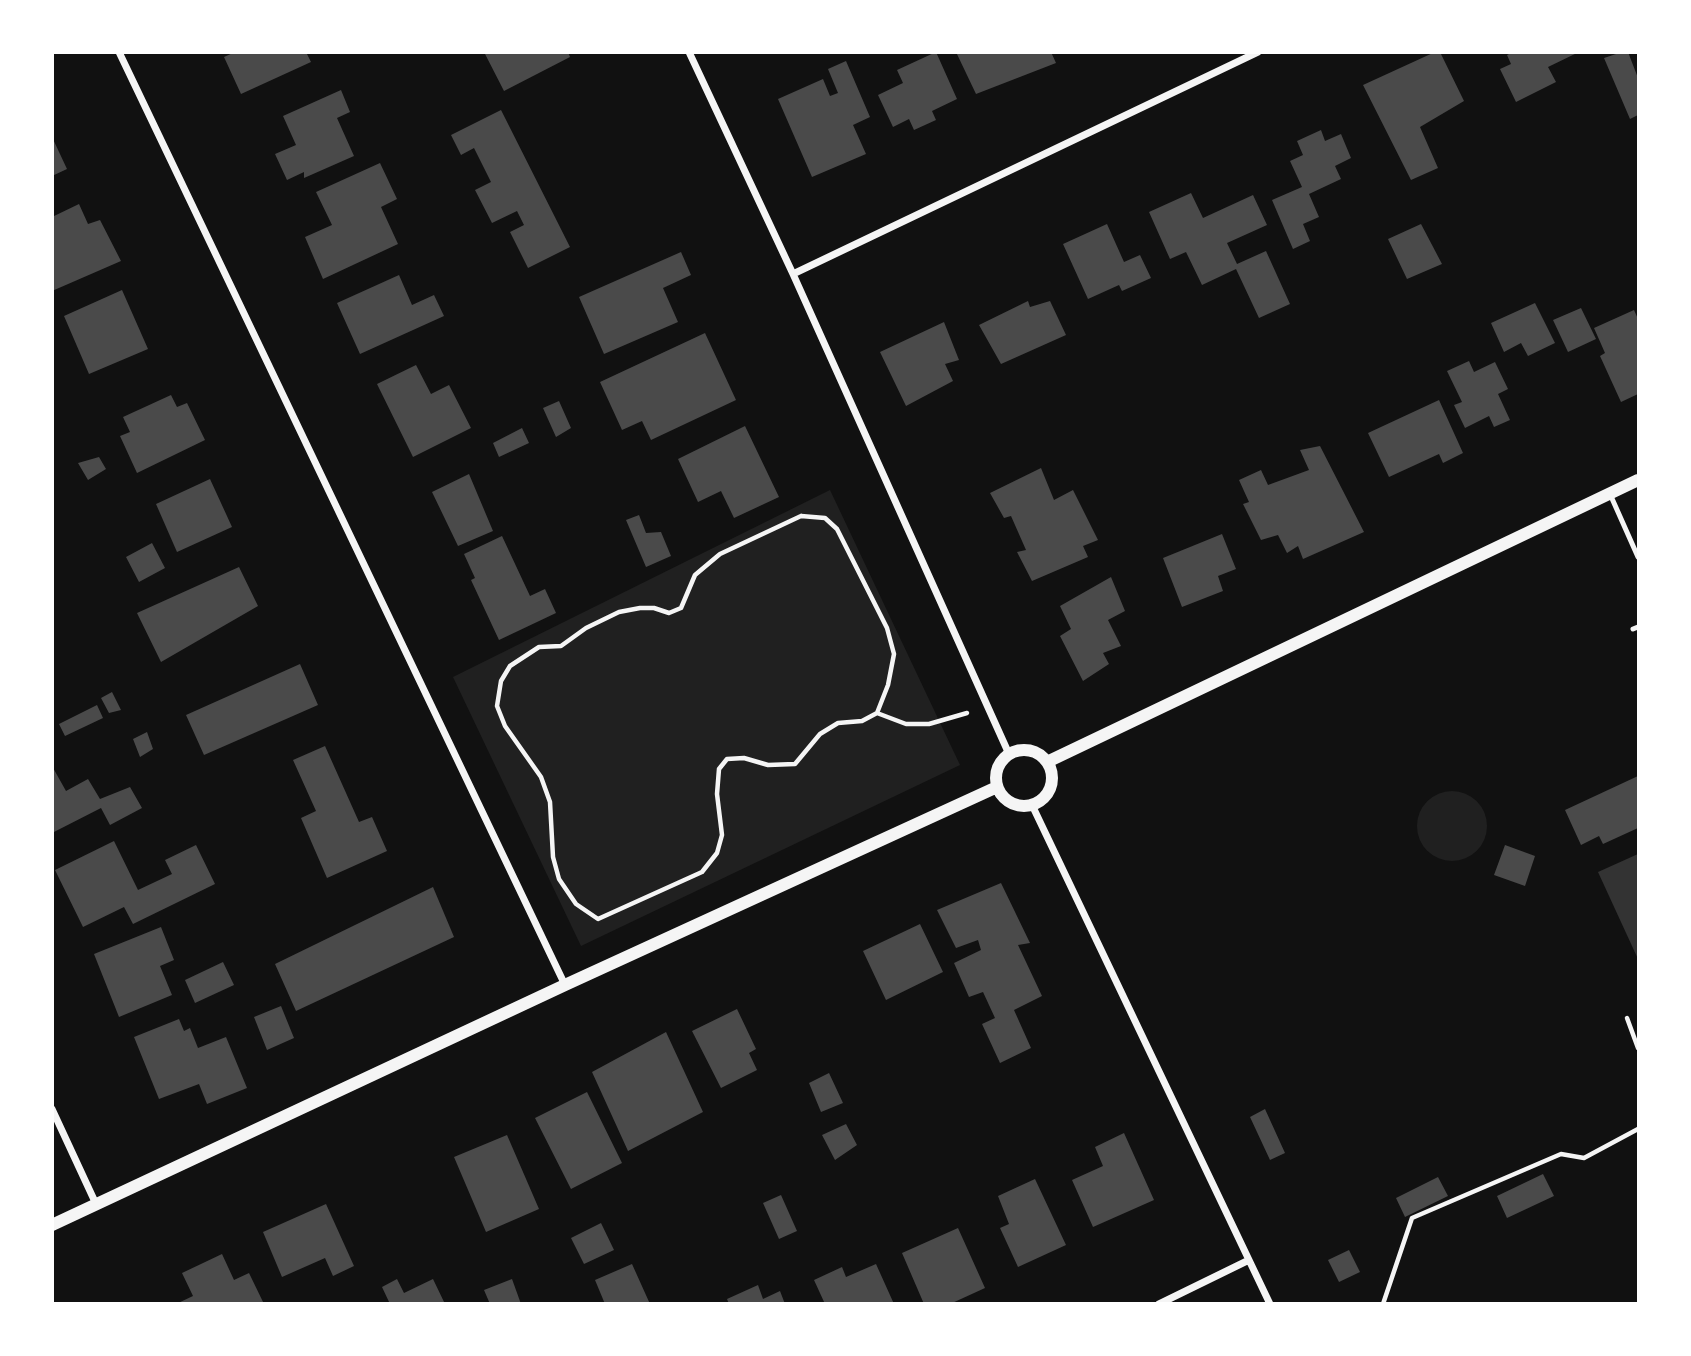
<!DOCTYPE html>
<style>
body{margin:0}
#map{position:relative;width:1691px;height:1356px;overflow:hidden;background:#111;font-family:"PT Sans Narrow",sans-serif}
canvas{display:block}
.frame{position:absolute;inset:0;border:54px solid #fff;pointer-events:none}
</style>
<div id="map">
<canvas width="1691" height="1356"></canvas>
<div class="frame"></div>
</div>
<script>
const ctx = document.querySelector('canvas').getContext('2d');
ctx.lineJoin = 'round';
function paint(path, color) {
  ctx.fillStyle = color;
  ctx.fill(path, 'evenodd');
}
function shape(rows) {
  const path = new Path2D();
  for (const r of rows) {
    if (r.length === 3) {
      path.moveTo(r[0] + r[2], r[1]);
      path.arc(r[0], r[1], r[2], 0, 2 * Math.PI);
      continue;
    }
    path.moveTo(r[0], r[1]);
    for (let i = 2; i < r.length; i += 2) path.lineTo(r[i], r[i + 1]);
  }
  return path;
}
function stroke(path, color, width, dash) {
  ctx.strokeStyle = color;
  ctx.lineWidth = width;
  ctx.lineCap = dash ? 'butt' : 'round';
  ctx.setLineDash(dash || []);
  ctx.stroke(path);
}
paint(shape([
 [830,490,960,765,581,946,453,677],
 [1452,826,35]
]), '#202020');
paint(shape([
 [1638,854,1638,959,1598,872]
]), '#333');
paint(shape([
 [235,52,306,52,311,62,241,94,224,57],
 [484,52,568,52,570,57,504,91],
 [936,52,957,99,932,111,936,120,914,130,909,119,893,127,878,95,903,83,897,70],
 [956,52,1051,52,1056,63,976,94],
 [1435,52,1440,52,1464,101,1420,127,1438,168,1411,180,1363,85],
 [1513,52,1579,52,1548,67,1556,82,1516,102,1500,69,1511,64,1507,55],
 [1622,52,1628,52,1638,78,1638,115,1630,119,1604,58],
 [846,61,870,117,853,125,866,154,812,177,778,99,823,79,830,96,838,93,828,69],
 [341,90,350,112,337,118,354,156,304,178,304,172,287,180,275,154,296,145,283,116],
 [501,110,570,247,528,268,510,232,524,225,517,211,492,223,475,190,491,182,474,148,461,155,451,135],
 [1321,130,1325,141,1341,134,1351,158,1335,166,1341,179,1309,194,1319,217,1303,224,1310,241,1293,249,1272,200,1302,187,1290,161,1303,155,1297,141],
 [52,137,67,169,52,176],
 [380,163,397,199,381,207,398,244,323,279,305,237,332,225,316,192],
 [1191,193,1203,218,1253,195,1267,225,1227,243,1237,264,1266,251,1290,304,1259,318,1236,269,1202,285,1186,252,1170,259,1149,212],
 [79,204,88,224,100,220,121,261,52,291,52,217],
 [1107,224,1124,262,1140,255,1151,278,1122,291,1119,285,1088,299,1063,244],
 [1421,224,1442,264,1407,279,1388,239],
 [681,252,691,275,663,288,678,322,604,354,579,297],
 [399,275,412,305,434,295,444,316,360,354,337,303],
 [122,290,148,349,89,374,64,316],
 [1028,301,1030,307,1050,301,1066,335,1001,364,979,325],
 [1535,303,1555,343,1528,356,1521,343,1504,352,1491,323],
 [1581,308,1596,339,1568,352,1553,320],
 [1634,310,1638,319,1638,394,1621,402,1600,356,1605,353,1594,328],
 [944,322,959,360,945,364,953,381,906,406,880,352],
 [705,333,736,400,651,440,642,421,622,430,600,382],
 [1469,361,1474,372,1495,362,1508,389,1498,394,1510,420,1494,427,1489,416,1465,428,1454,405,1462,402,1447,371],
 [416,365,431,394,449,385,471,428,413,457,377,384],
 [171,395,177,407,187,403,205,440,137,473,120,436,130,432,123,417],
 [1439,400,1463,453,1443,463,1439,454,1389,477,1368,433],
 [559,401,571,428,556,437,543,408],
 [745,426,779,497,734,518,721,491,698,502,678,459],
 [522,428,529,443,499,457,493,443],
 [1320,446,1364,532,1303,559,1298,546,1287,553,1278,535,1261,540,1243,504,1249,502,1239,480,1261,470,1268,485,1309,470,1300,450],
 [99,457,106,469,88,480,78,463],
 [1041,468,1054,500,1073,490,1098,540,1083,546,1088,557,1032,581,1017,552,1026,550,1011,516,1004,518,990,493],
 [469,474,493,531,458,546,432,492],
 [210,479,232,527,177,552,156,504],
 [639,515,646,533,661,532,671,556,646,567,626,520],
 [1222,534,1236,569,1218,576,1223,591,1182,607,1163,558],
 [502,536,530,596,545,589,556,613,499,640,471,580,475,578,464,554],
 [152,543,165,568,139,582,126,557],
 [239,567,258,606,161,662,137,613],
 [1111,577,1125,611,1108,620,1121,646,1103,653,1109,664,1083,681,1060,636,1071,629,1060,606],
 [300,664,318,705,204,755,186,715],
 [112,692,121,710,109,713,101,698],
 [97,705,103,718,65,736,59,724],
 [147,732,153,749,140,757,133,739],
 [325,746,359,822,372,817,387,851,327,878,301,818,316,811,293,760],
 [52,766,66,791,88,779,100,799,130,787,142,808,110,825,101,808,52,833],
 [1638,776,1638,828,1603,844,1599,836,1581,845,1565,810],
 [114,841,138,890,172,874,165,860,196,845,215,884,133,924,124,907,83,927,55,870],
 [1505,845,1535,856,1525,886,1494,875],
 [1001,883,1030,943,1018,945,1042,996,1014,1010,1031,1048,1000,1063,982,1024,995,1018,983,992,969,997,954,963,981,950,978,940,956,948,937,910],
 [433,887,454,937,296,1011,275,964],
 [920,924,943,972,886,1000,863,951],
 [161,927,174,960,160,966,172,995,119,1017,94,954],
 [223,962,234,985,195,1003,185,980],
 [281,1006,294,1038,267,1050,254,1017],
 [737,1009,756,1049,749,1053,757,1070,721,1088,692,1031],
 [179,1019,184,1031,190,1028,198,1048,226,1037,247,1088,207,1104,199,1084,159,1099,134,1037],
 [666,1032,703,1112,628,1151,592,1072],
 [829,1073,843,1103,821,1112,809,1083],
 [587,1092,622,1163,571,1189,535,1118],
 [1265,1109,1285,1153,1270,1160,1250,1117],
 [846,1124,857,1145,835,1160,822,1135],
 [1124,1133,1154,1200,1093,1227,1072,1180,1103,1166,1095,1147],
 [507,1135,539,1209,486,1232,454,1157],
 [1543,1174,1554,1196,1507,1218,1497,1196],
 [1438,1177,1448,1196,1405,1217,1396,1198],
 [1035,1179,1066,1245,1018,1267,1000,1228,1009,1224,998,1196],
 [781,1195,797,1231,779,1239,763,1203],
 [326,1204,354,1266,333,1276,325,1258,282,1277,263,1232],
 [601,1223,614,1250,584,1264,571,1238],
 [958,1228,985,1288,950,1304,924,1304,902,1253],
 [1349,1250,1360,1272,1339,1282,1328,1260],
 [222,1254,234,1280,249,1273,264,1304,176,1304,193,1296,182,1273],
 [632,1264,650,1304,605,1304,595,1280],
 [876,1264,894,1304,825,1304,814,1280,842,1267,846,1277],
 [397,1279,404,1293,433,1279,445,1304,390,1304,382,1287],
 [512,1279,521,1304,490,1304,484,1290],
 [758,1285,763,1299,780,1291,785,1304,729,1304,727,1299]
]), '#4a4a4a');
stroke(shape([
 [801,516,825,518,837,529,887,628,894,654,888,685,877,713,862,721,838,723,820,734,795,764,768,765,744,758,727,759,719,769,717,794,722,835,717,853,702,872,598,919,576,904,559,879,553,857,550,802,541,777,505,726,497,706,501,681,510,666,539,647,561,646,586,628,619,612,640,608,654,608,669,613,681,608,695,575,720,554,801,516],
 [877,713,906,724,929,724,967,713],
 [1627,1018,1638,1048],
 [1383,1304,1412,1218,1561,1154,1584,1158,1638,1129]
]), '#f5f5f5', 4.5);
stroke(shape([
 [1610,494,1638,557],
 [1633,629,1638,627]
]), '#f5f5f5', 5);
stroke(shape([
 [119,52,565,985],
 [689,52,793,274,1009,754],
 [793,274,1258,52],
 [1032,805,1270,1304],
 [52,1109,96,1204],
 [1159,1304,1249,1260]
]), '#f5f5f5', 7);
stroke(shape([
 [1024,778,28],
 [1047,762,1638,480],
 [52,1225,565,985,997,787]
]), '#f5f5f5', 12);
</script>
